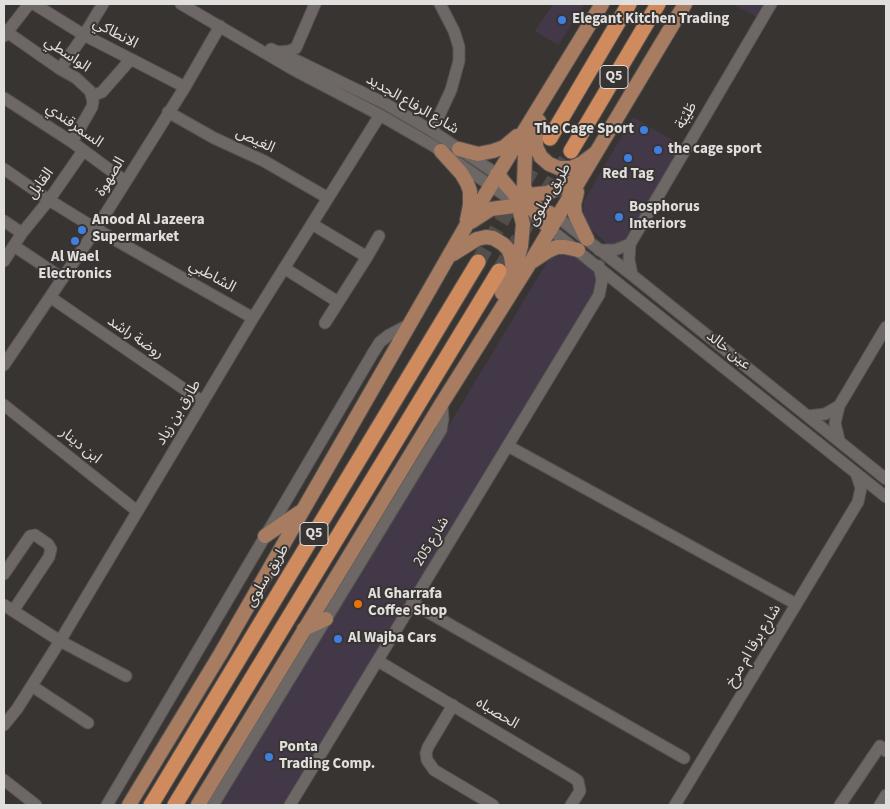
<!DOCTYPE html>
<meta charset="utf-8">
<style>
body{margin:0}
#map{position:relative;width:890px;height:809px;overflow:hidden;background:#383432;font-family:"Source Sans 3",sans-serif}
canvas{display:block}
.frame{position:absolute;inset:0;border:5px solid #e1dfde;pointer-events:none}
</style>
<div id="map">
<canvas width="890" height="809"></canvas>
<div class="frame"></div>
</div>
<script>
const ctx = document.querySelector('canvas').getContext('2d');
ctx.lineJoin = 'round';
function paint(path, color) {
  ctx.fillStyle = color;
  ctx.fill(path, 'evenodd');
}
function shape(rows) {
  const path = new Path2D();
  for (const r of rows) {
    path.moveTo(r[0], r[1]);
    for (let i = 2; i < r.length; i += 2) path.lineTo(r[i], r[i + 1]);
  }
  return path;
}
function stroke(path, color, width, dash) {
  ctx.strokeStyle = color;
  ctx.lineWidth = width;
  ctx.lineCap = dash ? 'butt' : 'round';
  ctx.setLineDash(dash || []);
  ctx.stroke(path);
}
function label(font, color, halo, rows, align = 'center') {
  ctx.font = font + ' "Source Sans 3","Noto Sans Arabic",sans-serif';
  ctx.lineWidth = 4;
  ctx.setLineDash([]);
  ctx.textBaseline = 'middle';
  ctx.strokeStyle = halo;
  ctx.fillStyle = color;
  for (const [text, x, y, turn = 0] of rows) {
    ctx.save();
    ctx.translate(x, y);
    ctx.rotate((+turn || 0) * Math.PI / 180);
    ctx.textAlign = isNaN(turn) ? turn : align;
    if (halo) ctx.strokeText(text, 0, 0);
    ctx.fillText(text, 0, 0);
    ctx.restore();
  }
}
paint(shape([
 [553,4,585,4,558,45,535,31],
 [732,4,766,4,757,17],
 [633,117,681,145,625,241,609,246,583,221,584,201],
 [553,252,575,253,595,269,598,280,596,292,285,805,221,805]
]), '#433847');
stroke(shape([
 [478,262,550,138],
 [499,271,571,151]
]), '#514e4c', 15, [15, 8]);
const minor = shape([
 [34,4,84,35,185,87],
 [181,4,294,70,380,115,432,145,520,206],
 [4,30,60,69,76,78,90,91,93,101,92,107,72,142],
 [4,36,29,4],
 [271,49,302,63,386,104,432,131,503,178],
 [277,52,289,51,296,48,315,4],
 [60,69,84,35,103,4],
 [92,96,102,92,131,59],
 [4,98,72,142,125,181],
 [168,112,214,138,264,161,328,198],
 [432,131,451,90,459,61,459,47,454,31,440,4],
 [4,169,49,200,96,229,253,318],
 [551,212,632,275,886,479],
 [4,221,22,233],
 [312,224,367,257,325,323],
 [545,225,886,497],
 [14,246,62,278],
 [599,250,615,250,630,244],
 [367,257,379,236],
 [4,261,22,233,49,200,83,151],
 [284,268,338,302],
 [632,275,629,260,630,244,771,4],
 [50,297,203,402],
 [4,365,96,229,185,87,220,26],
 [4,405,137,511],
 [808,416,825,414,839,406],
 [839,440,835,423,839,406,886,327],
 [508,446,796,604],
 [4,574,30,536,35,535,48,544,51,549,49,557,13,611],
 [412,603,684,758],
 [4,605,60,641,126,676],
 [378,661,574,778,578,781,580,791,571,805],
 [32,686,88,723],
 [453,705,428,747,426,753,427,760,434,770,493,805],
 [4,725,17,709,60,641,253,318,380,115],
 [4,780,36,805],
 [107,805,373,353,380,342,389,335,410,324],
 [213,805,441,430,443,419,442,403],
 [290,805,599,295,602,280,599,266],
 [675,805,858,502,861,488,856,473],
 [840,805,880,746,886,751],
 [880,805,886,795]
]);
const major = shape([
 [539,121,529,141,525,155,524,186,531,207,541,220,551,229],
 [536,130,536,147,541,157,549,164,559,168,571,168,582,163,594,154],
 [459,149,478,154,493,151,504,147,517,136],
 [441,151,461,173,467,183,470,191,470,205,467,220],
 [497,174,516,196,523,224,521,246,516,264,502,293],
 [577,192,574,205,575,214,587,239],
 [519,196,547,193,567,185,581,177],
 [471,222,491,209,514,206,536,207,558,217],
 [453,254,477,239,486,237,493,238,503,244,508,249,511,256,513,271],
 [533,261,548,251,557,247,565,247,578,250],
 [265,536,300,512],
 [304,629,326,619],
 [129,805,221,653,466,226,602,4],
 [198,805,442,403,530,263,685,4]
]);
const highway = shape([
 [550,138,629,4],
 [571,151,658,4],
 [151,805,478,262],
 [175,805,499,271]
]);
stroke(minor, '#555351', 13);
stroke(major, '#555351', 16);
stroke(highway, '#555351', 17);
stroke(minor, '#6d6866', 11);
stroke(major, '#a87c61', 14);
stroke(highway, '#cf8a5d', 15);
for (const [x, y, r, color] of [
 [562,20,5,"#3f7fe0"],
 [644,130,5,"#3f7fe0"],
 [658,150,5,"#3f7fe0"],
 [628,158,5,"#3f7fe0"],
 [619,217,5,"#3f7fe0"],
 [82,230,5,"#3f7fe0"],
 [75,241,5,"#3f7fe0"],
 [358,604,5,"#e8710a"],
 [338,639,5,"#3f7fe0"],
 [269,757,5,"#3f7fe0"]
]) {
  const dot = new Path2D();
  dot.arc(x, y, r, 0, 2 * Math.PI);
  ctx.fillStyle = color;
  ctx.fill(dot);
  stroke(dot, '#383432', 2);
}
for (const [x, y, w] of [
 [614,77,28],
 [314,534,28]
]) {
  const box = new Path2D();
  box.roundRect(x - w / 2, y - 11.5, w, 23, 4);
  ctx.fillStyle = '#383432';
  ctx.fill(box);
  stroke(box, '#e1dfde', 1);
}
label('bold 14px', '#e1dfde', null, [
 ["Q5",614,77],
 ["Q5",314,534]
]);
label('bold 15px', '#e1dfde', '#383432', [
 ["Elegant Kitchen Trading",572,20],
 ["The Cage Sport",634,130,"right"],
 ["the cage sport",668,150],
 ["Red Tag",628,175,"center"],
 ["Bosphorus",629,208],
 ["Interiors",629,225],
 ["Anood Al Jazeera",92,221],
 ["Supermarket",92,238],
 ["Al Wael",75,258,"center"],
 ["Electronics",75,275,"center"],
 ["Al Gharrafa",368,595],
 ["Coffee Shop",368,612],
 ["Al Wajba Cars",348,639],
 ["Ponta",279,748],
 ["Trading Comp.",279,765]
], 'left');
label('15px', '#e1dfde', '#383432', [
 ["الانطاكي",115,34,28],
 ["الواسطي",67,55,34],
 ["شارع الرفاع الجديد",412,105,30],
 ["طَيْبَة",687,116,-60],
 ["السمرقندي",74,126,35],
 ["الغيص",255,141,25],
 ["الصهوة",111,177,-59],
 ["القابل",41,184,-54],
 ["طريق سلوى",550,195,-59],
 ["الشاطبي",212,277,29],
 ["روضة راشد",135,338,34],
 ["عين خالد",728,351,39],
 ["طارق بن زياد",179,413,-59],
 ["ابن دينار",80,446,39],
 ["شارع 205",432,542,-59],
 ["طريق سلوى",268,576,-59],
 ["شارع برقا ام مرخ",754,646,-59],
 ["الحصباه",497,714,31]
]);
</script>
